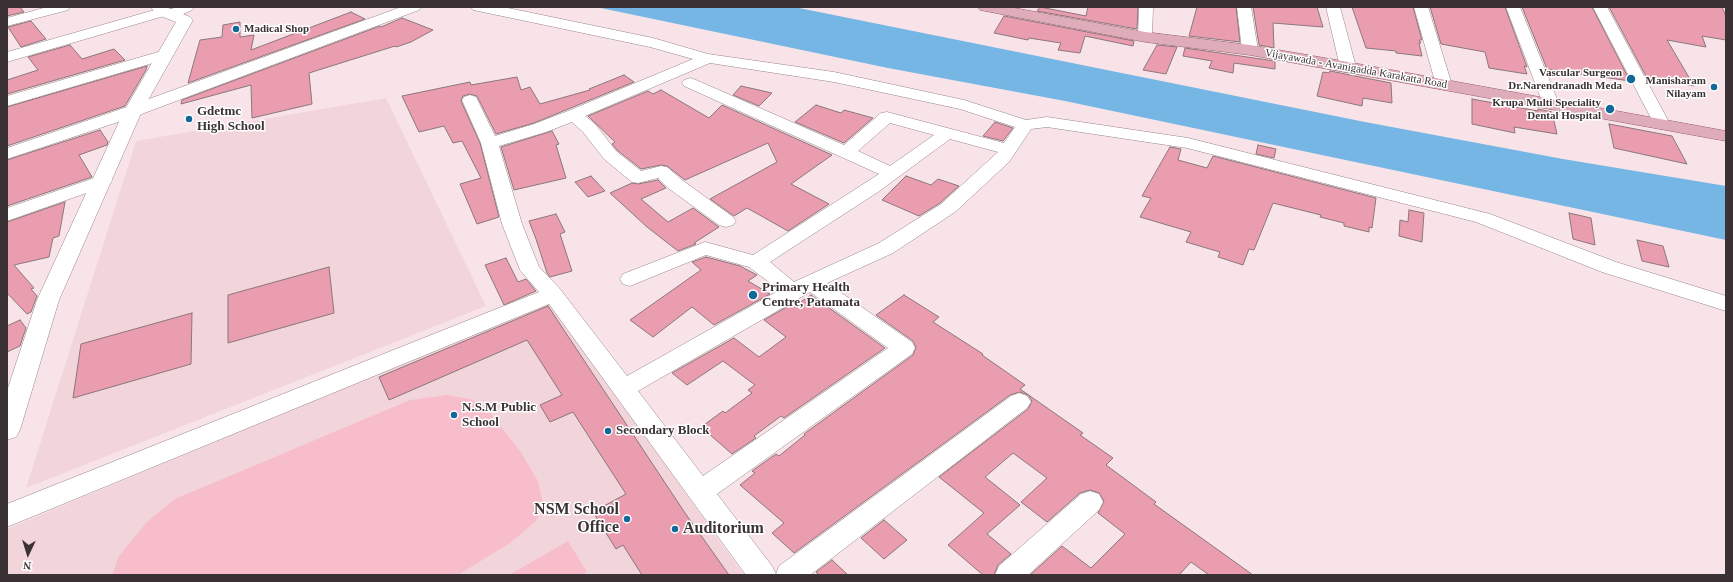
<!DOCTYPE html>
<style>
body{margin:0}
#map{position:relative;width:1733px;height:582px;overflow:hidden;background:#f8e4e8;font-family:"Times New Roman",serif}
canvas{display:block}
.frame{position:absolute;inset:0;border:8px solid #3a3234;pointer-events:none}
.north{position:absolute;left:8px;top:534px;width:40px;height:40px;-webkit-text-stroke:3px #fff;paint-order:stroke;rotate:184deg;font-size:11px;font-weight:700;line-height:16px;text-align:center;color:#3a3234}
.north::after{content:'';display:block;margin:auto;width:14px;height:18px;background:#3a3234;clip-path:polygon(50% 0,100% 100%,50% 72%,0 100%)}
</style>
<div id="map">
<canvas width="1733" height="582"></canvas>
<div class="frame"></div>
<div class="north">N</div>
</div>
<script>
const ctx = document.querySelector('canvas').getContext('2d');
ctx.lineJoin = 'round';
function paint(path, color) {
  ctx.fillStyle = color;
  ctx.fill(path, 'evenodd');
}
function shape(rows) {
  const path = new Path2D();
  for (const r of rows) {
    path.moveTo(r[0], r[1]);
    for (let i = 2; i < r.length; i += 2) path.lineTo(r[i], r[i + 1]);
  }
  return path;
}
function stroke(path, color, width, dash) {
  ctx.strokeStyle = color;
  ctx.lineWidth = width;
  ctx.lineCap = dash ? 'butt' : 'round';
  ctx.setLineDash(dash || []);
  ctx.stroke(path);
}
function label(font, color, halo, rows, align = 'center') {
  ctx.font = font + ' "Times New Roman",serif';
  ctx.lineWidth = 3;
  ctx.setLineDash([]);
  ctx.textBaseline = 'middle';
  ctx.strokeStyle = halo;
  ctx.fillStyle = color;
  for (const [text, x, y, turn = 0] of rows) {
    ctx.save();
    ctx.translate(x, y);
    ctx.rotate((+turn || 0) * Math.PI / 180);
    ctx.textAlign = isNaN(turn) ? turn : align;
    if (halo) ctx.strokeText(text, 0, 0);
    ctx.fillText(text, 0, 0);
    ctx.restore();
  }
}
paint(shape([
 [386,98,486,306,26,488,136,141],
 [549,302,744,575,7,575,7,529]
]), '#f2d5db');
paint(shape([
 [447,395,470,399,488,410,520,451,538,481,544,508,535,522,510,543,458,575,112,575,119,556,147,522,175,499,410,400],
 [568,541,587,572,582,575,509,575]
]), '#f8bdca');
paint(shape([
 [596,7,794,7,1365,122,1563,159,1726,186,1726,240,1065,101,888,68]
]), '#75b6e5');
const building = shape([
 [7,7,20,7,24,12,7,16,7,7],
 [1040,7,1086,16,1088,7,1138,7,1137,29,1037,11,1040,7],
 [1197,7,1236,7,1240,42,1189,36,1197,7],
 [1253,7,1317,7,1323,27,1273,23,1274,48,1259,45,1253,7],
 [1352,7,1413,7,1422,40,1419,40,1421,43,1419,43,1422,56,1396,53,1396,51,1366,48,1352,7],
 [1430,7,1505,7,1527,67,1524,66,1527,74,1489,68,1485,52,1441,44,1430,7],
 [1522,7,1592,7,1630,81,1547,69,1522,7],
 [1609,7,1722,7,1726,16,1726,40,1702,36,1706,47,1667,40,1694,86,1647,78,1609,7],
 [351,12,365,19,188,83,200,40,222,37,223,25,240,22,240,37,254,35,251,50,351,12],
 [1004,16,1134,41,1133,46,1085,36,1080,53,1058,50,1061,43,1029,38,1028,40,994,33,1004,16],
 [402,18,433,30,411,42,396,47,395,46,309,73,312,104,252,118,251,85,181,104,182,100,380,26,381,27,402,18],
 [31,21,46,39,21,47,8,27,31,21],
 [70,45,82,59,114,49,125,60,7,94,7,80,38,70,28,57,70,45],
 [1157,45,1177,47,1166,74,1143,70,1157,45],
 [1185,48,1275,61,1275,69,1234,63,1233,73,1209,68,1212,61,1183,56,1185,48],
 [147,66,146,70,125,106,7,146,7,107,147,66],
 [1330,71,1391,83,1392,103,1363,98,1362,106,1317,96,1323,72,1329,73,1330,71],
 [624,75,634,82,534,123,496,134,477,96,470,94,463,96,461,101,480,143,499,217,477,224,460,184,481,178,462,141,453,143,444,126,419,132,402,96,470,82,471,85,517,77,521,90,530,87,540,104,590,90,589,89,624,75],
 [741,86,772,93,759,106,733,95,741,86],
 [661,90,709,118,722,105,832,155,791,184,829,204,788,231,747,208,734,216,710,199,777,162,768,143,685,180,667,166,661,165,641,169,617,150,612,144,615,142,588,116,648,91,653,94,661,90],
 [1472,99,1538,111,1538,109,1552,112,1557,134,1514,127,1515,133,1472,124,1472,99],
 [816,105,841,113,844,110,873,118,844,143,795,122,816,105],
 [995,122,1013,128,1003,141,983,136,995,122],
 [1609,124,1672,136,1687,164,1614,148,1609,124],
 [100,130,108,142,107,145,79,155,92,177,7,206,7,160,100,130],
 [552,131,559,144,556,145,566,178,514,190,501,147,552,131],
 [1258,145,1276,149,1274,158,1256,154,1258,145],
 [1170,147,1181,149,1178,160,1207,168,1213,156,1376,198,1372,228,1369,227,1369,232,1344,226,1344,223,1320,217,1321,215,1273,203,1254,250,1249,249,1243,265,1218,257,1220,252,1186,242,1191,232,1140,217,1151,198,1142,196,1170,147],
 [591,176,605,191,588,197,575,182,591,176],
 [906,176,931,185,938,179,959,186,940,203,919,216,882,200,906,176],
 [658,180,666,188,641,199,668,222,693,208,719,227,694,243,696,244,678,251,647,227,610,193,632,183,638,184,658,180],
 [65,202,59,236,53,238,49,257,14,265,34,288,31,289,37,296,31,312,27,314,7,293,7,222,65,202],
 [1409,210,1424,213,1422,242,1399,236,1400,220,1408,222,1409,210],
 [1569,213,1591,218,1595,245,1573,239,1569,213],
 [556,214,565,232,560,234,572,271,550,277,547,273,536,239,529,221,556,214],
 [1637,240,1663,246,1669,267,1642,261,1637,240],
 [706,257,740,266,757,275,748,281,770,294,714,325,692,307,653,337,630,320,701,270,692,262,706,257],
 [506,258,518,282,526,279,536,291,504,305,485,265,506,258],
 [329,267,334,313,228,343,228,295,329,267],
 [811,295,885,348,784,418,781,416,754,436,756,438,732,454,701,427,723,411,725,413,752,393,748,390,755,385,723,361,687,385,672,373,734,338,759,357,786,337,764,320,790,305,793,307,811,295],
 [904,295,939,317,933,322,983,354,982,355,1025,385,1020,389,1083,433,1080,435,1113,458,1106,465,1156,502,1154,504,1253,575,1209,575,1191,562,1179,575,1030,575,1062,546,1091,568,1125,534,1098,513,1104,501,1099,493,1090,490,1080,493,1047,522,1021,502,1047,478,1013,453,985,477,1020,505,987,534,1011,554,998,565,994,575,983,575,948,545,984,513,939,477,1028,409,1032,401,1028,395,1020,392,1010,395,794,553,772,533,784,523,740,485,755,473,752,471,776,454,779,456,805,435,804,434,913,355,916,347,913,341,876,315,904,295],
 [548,306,685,513,729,575,642,575,623,545,616,549,593,512,626,494,573,412,550,422,540,405,562,395,527,340,389,400,379,377,548,306],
 [192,313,191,364,73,398,81,344,192,313],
 [20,320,26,328,20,346,7,352,7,326,20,320],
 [884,520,907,540,884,559,861,538,884,520],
 [832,560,848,575,819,575,816,572,832,560]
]);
paint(building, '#eb9db0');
stroke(building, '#89777b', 1);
const minor = shape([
 [47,7,70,7,68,10,7,26,7,18,47,7],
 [176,7,194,7,192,10,175,18,170,19,164,16,7,62,7,52,158,9,163,8,169,10,176,7],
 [401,7,421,7,419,10,139,115,7,159,7,148,127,107,401,7],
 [471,7,508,8,653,38,708,54,834,72,964,100,1026,120,1047,117,1188,138,1490,214,1616,262,1726,296,1726,311,1602,272,1476,222,1187,148,1047,127,1031,129,1009,162,955,212,893,253,827,283,912,342,915,348,912,354,717,494,772,566,776,574,779,566,1011,396,1019,393,1027,396,1031,402,1027,408,810,575,746,575,549,304,7,527,7,504,539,292,520,270,502,224,481,143,462,100,464,97,470,95,476,97,495,136,534,124,568,111,693,59,650,47,478,11,473,10,471,7],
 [710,63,834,82,960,109,1015,127,1004,143,887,112,881,113,844,145,696,80,690,78,684,80,682,83,684,86,879,174,753,255,705,242,623,274,620,279,623,284,630,286,706,255,749,267,769,282,778,291,627,376,560,289,539,267,522,224,499,146,546,132,572,122,583,132,604,159,632,182,638,183,658,178,668,188,719,225,726,227,733,225,736,221,733,217,682,180,667,167,661,166,641,171,616,151,595,124,585,116,710,63],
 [890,123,934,135,890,166,858,151,890,123],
 [950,139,998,152,941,204,879,243,794,282,770,262,878,192,950,139],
 [810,292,888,348,703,476,638,391,810,292],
 [1139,7,1153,7,1152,37,1150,40,1145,41,1140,40,1138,37,1139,7],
 [1237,7,1251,7,1258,50,1255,53,1250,55,1245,53,1242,50,1237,7],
 [1326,7,1340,7,1356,67,1354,70,1348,72,1342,70,1340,67,1326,7],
 [1414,7,1428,7,1452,85,1450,88,1444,90,1438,88,1436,85,1414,7],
 [1506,7,1520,7,1559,104,1557,108,1551,109,1545,108,1543,104,1506,7],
 [1593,7,1607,7,1670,124,1668,128,1662,129,1656,128,1654,124,1593,7],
 [165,50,170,52,173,55,170,58,7,106,7,96,165,50],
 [103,175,109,177,112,181,109,185,7,221,7,208,103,175],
 [1090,491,1099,494,1103,502,1099,510,1028,575,995,575,999,566,1081,494,1090,491]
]);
const tertiary = shape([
 [150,7,166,7,190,17,193,20,142,111,59,300,20,430,16,437,7,440,7,391,37,300,124,111,176,22,158,15,150,7]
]);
const primary = shape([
 [978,7,1009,7,1145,32,1250,45,1348,62,1726,131,1726,141,1250,55,1145,42,985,11,980,10,978,7]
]);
stroke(minor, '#988589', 1);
stroke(tertiary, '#988589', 1);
stroke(primary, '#985e6d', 1);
paint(minor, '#fff');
paint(tertiary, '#fff');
paint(primary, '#dfacb9');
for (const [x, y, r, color] of [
 [236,29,4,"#136899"],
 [1631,79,5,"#136899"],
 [1714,87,4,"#136899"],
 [1610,109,5,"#136899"],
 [189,119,4,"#136899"],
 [753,295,5,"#136899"],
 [454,415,4,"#136899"],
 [608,431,4,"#136899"],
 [627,519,4,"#136899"],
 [675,529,4,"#136899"]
]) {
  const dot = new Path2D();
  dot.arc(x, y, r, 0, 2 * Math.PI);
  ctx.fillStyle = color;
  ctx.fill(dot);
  stroke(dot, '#fff', 1.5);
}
label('bold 11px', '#3a3234', '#fff', [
 ["Madical Shop",244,29,"left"],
 ["Vascular Surgeon",1622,73],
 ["Dr.Narendranadh Meda",1622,86],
 ["Manisharam",1706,81],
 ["Nilayam",1706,94],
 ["Krupa Multi Speciality",1601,103],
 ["Dental Hospital",1601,116]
], 'right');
label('11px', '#3a3234', '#fff', [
 ["Vijayawada - Avanigadda Karakatta Road",1356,69,10]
]);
label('bold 13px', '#3a3234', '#fff', [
 ["Gdetmc",197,112],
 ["High School",197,127],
 ["Primary Health",762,288],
 ["Centre, Patamata",762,303],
 ["N.S.M Public",462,408],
 ["School",462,423],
 ["Secondary Block",616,431]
], 'left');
label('bold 16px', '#3a3234', '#fff', [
 ["NSM School",619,510],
 ["Office",619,528],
 ["Auditorium",683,529,"left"]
], 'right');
</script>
